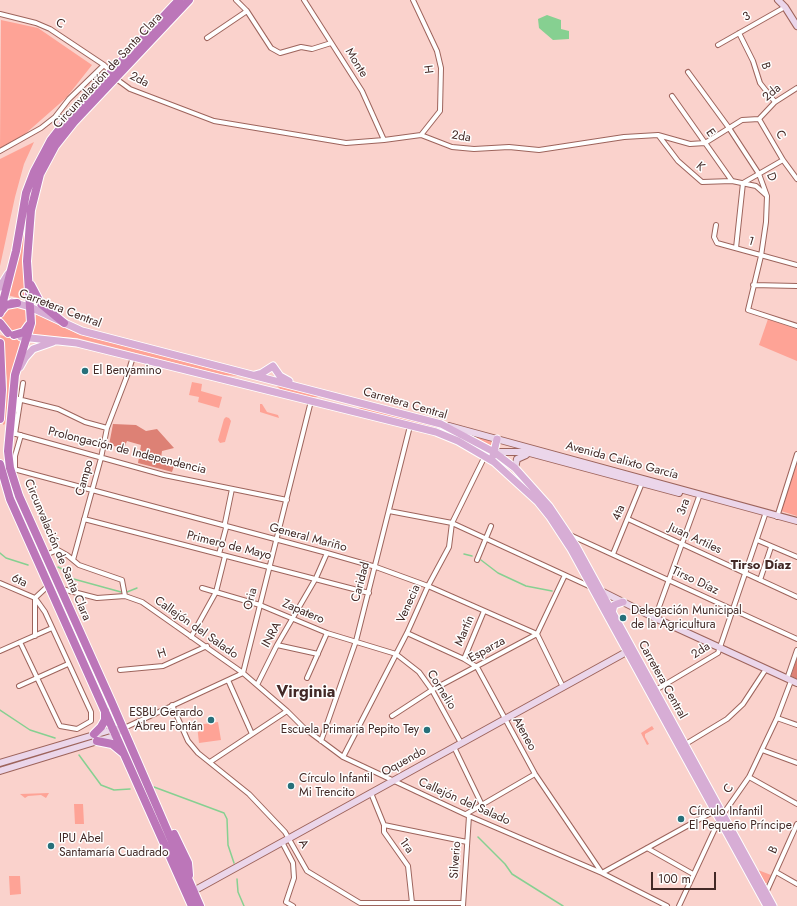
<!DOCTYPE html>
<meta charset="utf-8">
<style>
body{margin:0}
#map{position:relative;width:797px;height:906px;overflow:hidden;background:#fad2cc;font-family:Jost,sans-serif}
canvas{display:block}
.scale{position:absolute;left:651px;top:872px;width:65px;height:18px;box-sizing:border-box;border:2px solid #422926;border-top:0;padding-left:5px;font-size:12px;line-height:14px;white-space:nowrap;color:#422926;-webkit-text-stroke:3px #fefefe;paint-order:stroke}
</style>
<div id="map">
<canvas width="797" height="906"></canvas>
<div class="scale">100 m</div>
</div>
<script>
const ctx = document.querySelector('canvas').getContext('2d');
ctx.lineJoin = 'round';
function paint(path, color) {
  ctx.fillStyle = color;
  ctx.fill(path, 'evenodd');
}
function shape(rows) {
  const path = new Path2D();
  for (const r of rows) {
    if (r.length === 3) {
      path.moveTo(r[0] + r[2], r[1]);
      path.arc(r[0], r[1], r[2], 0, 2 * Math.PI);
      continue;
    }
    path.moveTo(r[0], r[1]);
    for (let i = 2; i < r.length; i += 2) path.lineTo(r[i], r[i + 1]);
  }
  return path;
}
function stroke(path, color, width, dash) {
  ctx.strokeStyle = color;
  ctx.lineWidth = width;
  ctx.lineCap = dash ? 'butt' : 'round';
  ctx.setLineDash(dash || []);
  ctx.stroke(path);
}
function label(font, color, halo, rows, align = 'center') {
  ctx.font = font + ' Jost,sans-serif';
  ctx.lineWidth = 3;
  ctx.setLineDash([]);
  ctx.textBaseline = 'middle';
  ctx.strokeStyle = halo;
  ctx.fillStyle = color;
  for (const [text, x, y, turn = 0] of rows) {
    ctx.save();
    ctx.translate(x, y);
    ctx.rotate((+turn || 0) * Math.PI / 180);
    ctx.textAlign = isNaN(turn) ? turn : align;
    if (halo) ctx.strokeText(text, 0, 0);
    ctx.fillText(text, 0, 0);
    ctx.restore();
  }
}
paint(shape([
 [1,20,38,28,92,65,66,98,25,134,0,148],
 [34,142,24,164,15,197,0,266,0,159],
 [30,198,22,260,27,300,7,295,18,261,26,209],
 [15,318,13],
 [36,314,78,334,240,376,223,375,77,338,32,335],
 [768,319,797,329,797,361,759,345],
 [0,335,22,340,11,377,5,424,3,425,7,380],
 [192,382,202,384,201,391,222,397,219,408,198,402,199,397,189,395],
 [276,385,321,396,310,398,282,391],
 [260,404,262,404,267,412,278,415,279,418,260,412],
 [353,408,369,408,419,420,449,432,482,450,442,431],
 [226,417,229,418,231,421,225,442,220,443,218,440,224,419],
 [468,433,495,441,493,448],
 [797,463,797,516,781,511],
 [218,722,221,740,199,743,197,725],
 [652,726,654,729,645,734,645,737,649,744,647,745,641,733],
 [49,793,46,798,41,795,28,796,25,798,20,794],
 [74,804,83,804,84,824,75,824],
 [758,870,771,875,767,883,765,883],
 [9,876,20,876,21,894,10,895]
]), '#fea396');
paint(shape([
 [113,424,136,425,146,431,157,429,174,448,162,451,161,458,175,463,172,472,138,463,141,445,127,441,124,448,109,445],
 [797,658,797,679,791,676]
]), '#dd8175');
paint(shape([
 [547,15,561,20,561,29,569,31,569,39,553,40,539,28,538,19]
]), '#86d091');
stroke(shape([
 [0,553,6,558,28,565],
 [464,554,472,556],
 [481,560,498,573,526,586,552,591],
 [58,567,64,570,70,578,121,592],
 [127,592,137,588],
 [0,710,30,730,55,738],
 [79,755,101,785,114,790,130,789],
 [154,787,224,813,227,819,228,845,234,863],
 [478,837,505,864,512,874,563,906],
 [237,879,238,892,244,906]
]), '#86d091', 1.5);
const street = shape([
 [236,0,247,11,271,48,280,53,301,47,312,49,331,43],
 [304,0,362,91,384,140],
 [413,0,437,51,441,68,440,111,421,135],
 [0,14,36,23,50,29,104,65,111,72],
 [739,33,753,61,760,83,775,102],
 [207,38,247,11],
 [718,45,785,7],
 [688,72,729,128,759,174,767,196,766,222,761,256,748,310,797,326],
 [115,78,130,89,214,121,346,143,384,140,421,135,452,147,474,149,509,147,539,150,624,137,658,135,690,144,705,143,742,120,759,119,775,102,797,88],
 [672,96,732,181],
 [55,117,69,99,104,65],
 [759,119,783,160,797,179],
 [659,136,678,161,702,182,732,181,756,186,766,195],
 [0,151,41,128,55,117,68,117],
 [716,225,714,237,717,243,797,265],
 [736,248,743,183,783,160],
 [753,285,797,286],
 [15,410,18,399,58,409,85,422,107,428],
 [9,432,164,475,287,500],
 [15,434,23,383],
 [10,468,327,553,376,567,428,586,537,634,563,687],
 [15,469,15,456,21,435],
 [389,511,452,523,591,587],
 [777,517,797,454],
 [84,519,369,593],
 [628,519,797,597],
 [570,535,797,639],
 [757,540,797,557],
 [219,554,226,528,225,523,232,489],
 [613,554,642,483],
 [45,555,58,550,67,555,79,565,122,580,125,596],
 [73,560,101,458,107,428,127,376,133,357],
 [477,560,491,526],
 [760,580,771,547],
 [0,583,35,598,49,585],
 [202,588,260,605,327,633,396,654,419,672,432,690,461,743],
 [62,589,97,598,125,596,142,602,243,673,287,711,304,728,343,757,469,816,602,873,667,906],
 [655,618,700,494],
 [407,633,464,659,477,667,535,774,602,873,716,810],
 [35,636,35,599],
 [191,637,216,592,225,556],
 [20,642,60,726,77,729,91,721,91,712,45,612,35,598],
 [277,645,318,654],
 [0,651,52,628],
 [464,659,484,611],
 [120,670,163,666,207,646],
 [307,678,327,633],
 [787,679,797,650],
 [228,680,252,734],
 [257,685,277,645,316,578,327,553],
 [19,686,68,664],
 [654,691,718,653,766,512],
 [172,705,188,741,198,753,249,794,285,832,307,871,360,903,463,903],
 [392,716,432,690,537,634,565,575],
 [777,718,797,725],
 [122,729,243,673,311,401],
 [321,741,356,641,410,426],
 [684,745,727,719,743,704,766,669],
 [454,747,482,805],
 [762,750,797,763],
 [343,757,407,633,428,586,449,547,452,523,485,456],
 [210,762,287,711],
 [749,777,797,804],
 [371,793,384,825,384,832,408,866,412,903],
 [466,814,535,774],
 [384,825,467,842],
 [282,842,293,863,294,878,286,902,293,906],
 [647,848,693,874],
 [776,872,797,884],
 [766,893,797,824],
 [463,906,469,816],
 [679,906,719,820,749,777,777,718,791,681]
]);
const secondary = shape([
 [778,0,785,7,797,26],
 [449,426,797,521],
 [494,452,526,452,679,493],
 [515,468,517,459,526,455],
 [601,591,655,618,797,683],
 [0,763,114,729,122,729,114,736,0,771],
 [190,893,630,650]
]);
const primary = shape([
 [0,287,8,274],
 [12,302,30,307,82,331,441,424,494,452,515,468,549,506,576,546,773,906],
 [21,337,77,343,436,432,458,441,494,462,538,502,550,517,571,549,767,906],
 [20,367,25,358,33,349,53,342],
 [255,375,262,373,273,366,280,376,289,381],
 [493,456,497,439],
 [612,613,614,605,623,602]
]);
const highway = shape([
 [189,0,74,122,55,146,40,174,31,210,27,261,31,323,15,375,8,451,10,468,19,496,112,703,200,906],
 [31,285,41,304,64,323],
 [1,311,6,305,17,303],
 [0,313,16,251,26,193,34,172,51,140,69,117,179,0],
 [0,323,8,333],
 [14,335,24,332,29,325],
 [0,343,2,390,0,419],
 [0,464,10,499,192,906],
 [94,734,101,727,105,720,105,711],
 [97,741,112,744,123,753],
 [174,834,188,863,189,875]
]);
stroke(street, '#9d645c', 6);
stroke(secondary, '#9d645c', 8);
stroke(primary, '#fff', 9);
stroke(highway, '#fff', 10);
stroke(street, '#fff', 4);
stroke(secondary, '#ebd6ea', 6);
stroke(primary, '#d7add5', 7);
stroke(highway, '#bc76b9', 8);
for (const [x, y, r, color] of [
 [85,371,4,"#27707a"],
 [623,618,4,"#27707a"],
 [211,720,4,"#27707a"],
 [427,730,4,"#27707a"],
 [291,786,4,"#27707a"],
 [681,819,4,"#27707a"],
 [51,846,4,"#27707a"]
]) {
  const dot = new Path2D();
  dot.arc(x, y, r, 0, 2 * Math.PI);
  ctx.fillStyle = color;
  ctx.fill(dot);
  stroke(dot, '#fefefe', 1.5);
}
label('12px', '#422926', '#fefefe', [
 ["3",747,17,-30],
 ["C",60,24,30],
 ["Monte",356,63,58],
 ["B",765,66,72],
 ["H",430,69,-97],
 ["Circunvalación de Santa Clara",108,71,-47],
 ["2da",139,80,27],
 ["2da",772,93,-40],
 ["E",710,133,55],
 ["C",780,135,60],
 ["2da",461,137,9],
 ["K",700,167,41],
 ["D",771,177,69],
 ["1",751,242,17],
 ["Carretera Central",60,309,21],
 ["Carretera Central",405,404,16],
 ["Prolongación de Independencia",127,451,14],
 ["Avenida Calixto García",622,461,15],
 ["Campo",85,478,-74],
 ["3ra",684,507,-70],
 ["4ta",619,513,-68],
 ["General Mariño",308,538,15],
 ["Juan Artiles",695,539,25],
 ["Primero de Mayo",229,546,14],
 ["Circunvalación de Santa Clara",57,550,67],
 ["6ta",19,581,24],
 ["Tirso Díaz",695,581,25],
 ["Caridad",361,582,-75],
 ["Oria",251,599,-76],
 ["Venecia",409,604,-66],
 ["Zapatero",303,612,23],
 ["Callejón del Salado",196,628,35],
 ["Martín",465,631,-67],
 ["INRA",272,635,-61],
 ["Esparza",487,650,-29],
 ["2da",701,651,-34],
 ["H",162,654,-17],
 ["Carretera Central",662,680,61],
 ["Cornelio",441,690,58],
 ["Ateneo",524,734,61],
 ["Oquendo",404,762,-29],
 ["C",729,789,-55],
 ["Callejón del Salado",464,802,24],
 ["A",303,844,61],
 ["1ra",406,846,55],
 ["B",774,850,-66],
 ["Silverio",456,860,-86]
]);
label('12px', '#422926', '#fefefe', [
 ["El Benyamino",93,371],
 ["Delegación Municipal",631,611],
 ["de la Agricultura",631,625],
 ["ESBU Gerardo",203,713,"right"],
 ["Abreu Fontán",203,727,"right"],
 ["Escuela Primaria Pepito Tey",419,730,"right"],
 ["Círculo Infantil",299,779],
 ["Mi Trencito",299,793],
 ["Círculo Infantil",689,812],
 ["El Pequeño Príncipe",689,826],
 ["IPU Abel",59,839],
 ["Santamaría Cuadrado",59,853]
], 'left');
label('bold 13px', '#422926', '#fefefe', [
 ["Tirso Díaz",761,566]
]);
label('bold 16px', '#422926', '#fefefe', [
 ["Virginia",306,693]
]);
</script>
